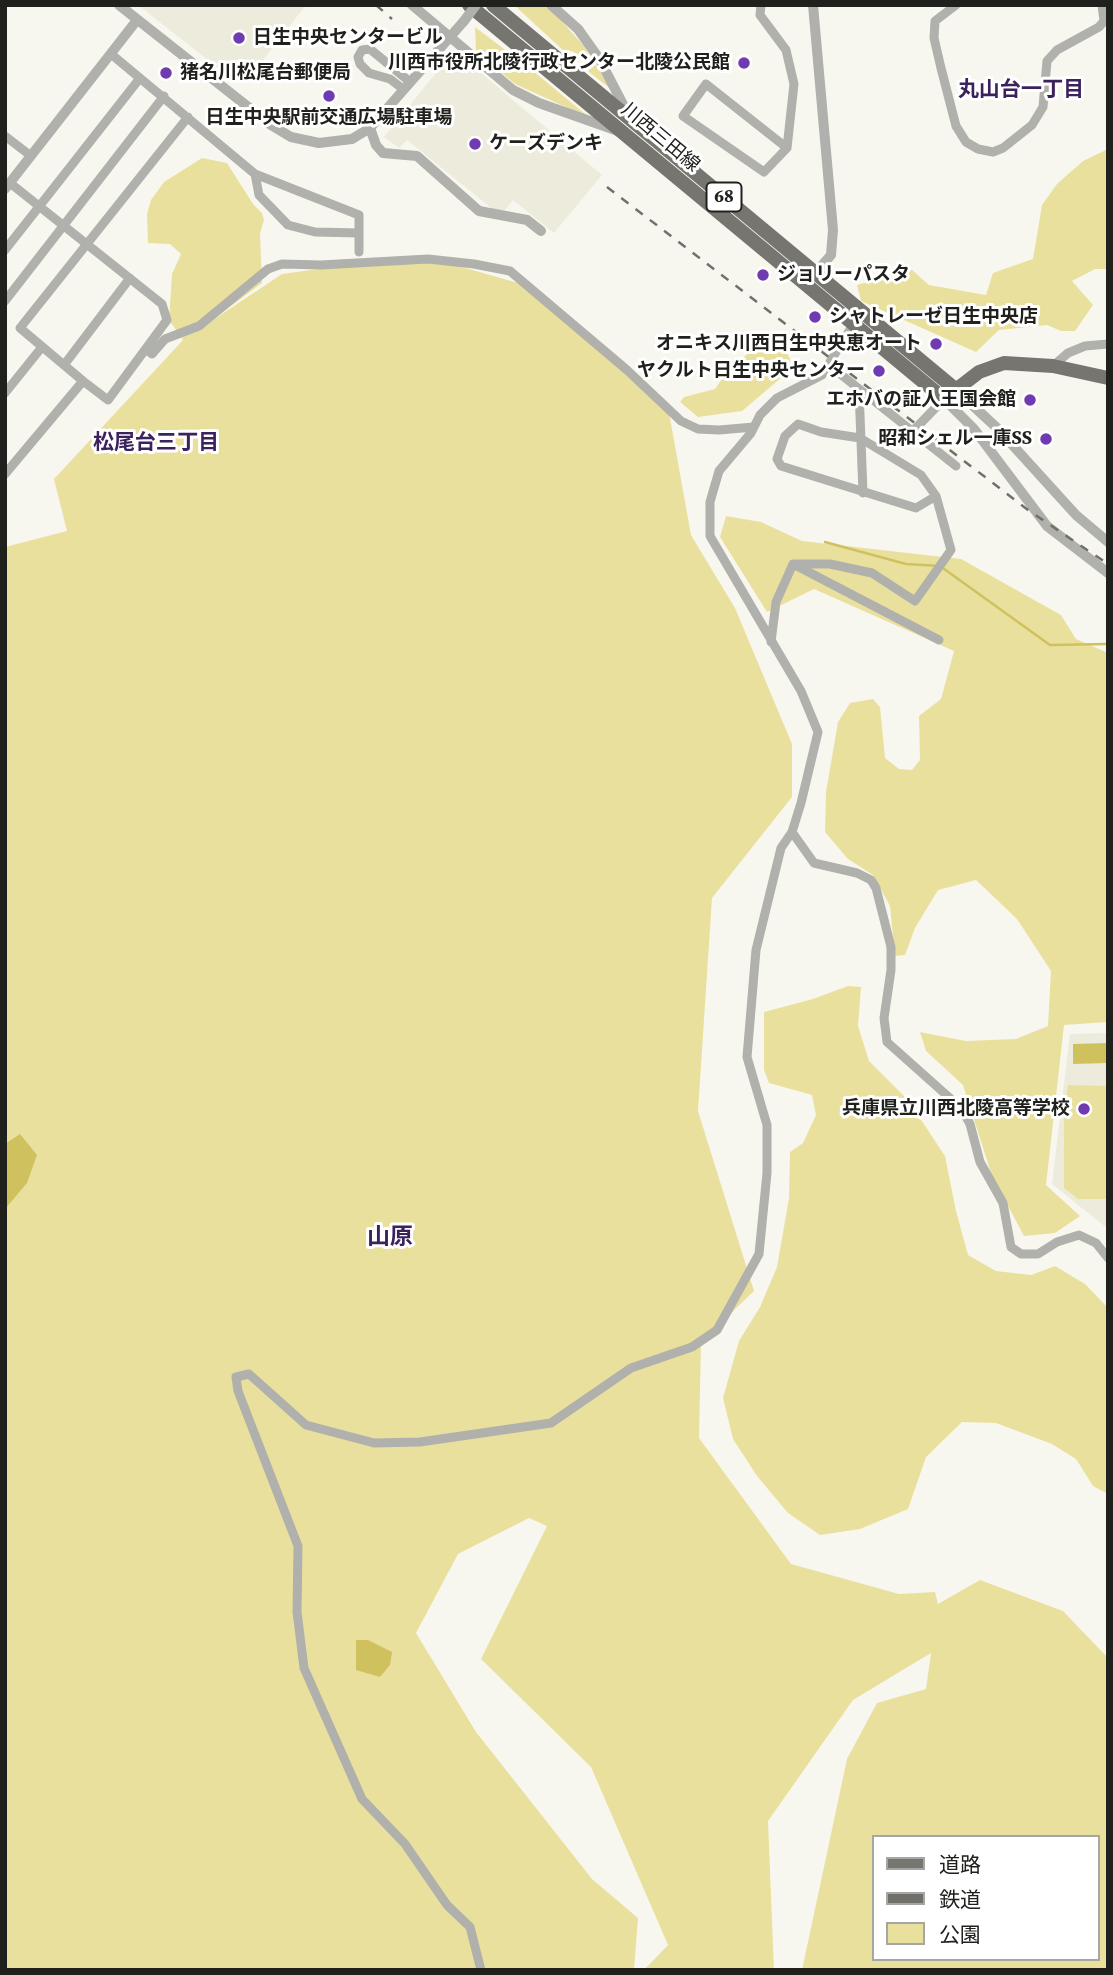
<!DOCTYPE html>
<meta charset="utf-8">
<style>
body{margin:0}
#map{position:relative;width:1113px;height:1975px;overflow:hidden;background:#f8f7ef;font-family:"Source Serif 4","Noto Sans JP",serif}
canvas{display:block}
.frame{position:absolute;inset:0;border:7px solid #20201d;pointer-events:none}
.legend{position:absolute;left:872px;top:1835px;width:228px;height:126px;box-sizing:border-box;background:#fff;border:2px solid #a6a6a5;margin:0;padding:9px 12px;list-style:none;font-size:21px;color:#20201d}
.legend li{display:flex;align-items:center;gap:14px;height:35px}
.legend b{width:35px;border:2px solid #a6a6a5}
</style>
<div id="map">
<canvas width="1113" height="1975"></canvas>
<div class="frame"></div>
<ul class="legend">
<li><b style="height:9px;background:#76756f"></b>道路</li>
<li><b style="height:9px;background:#706f6a"></b>鉄道</li>
<li><b style="height:19px;background:#eae09e"></b>公園</li>
</ul>
</div>
<script>
const ctx = document.querySelector('canvas').getContext('2d');
ctx.lineJoin = 'round';
function paint(path, color) {
  ctx.fillStyle = color;
  ctx.fill(path, 'evenodd');
}
function shape(rows) {
  const path = new Path2D();
  for (const r of rows) {
    path.moveTo(r[0], r[1]);
    for (let i = 2; i < r.length; i += 2) path.lineTo(r[i], r[i + 1]);
  }
  return path;
}
function stroke(path, color, width, dash) {
  ctx.strokeStyle = color;
  ctx.lineWidth = width;
  ctx.lineCap = dash ? 'butt' : 'round';
  ctx.setLineDash(dash || []);
  ctx.stroke(path);
}
function label(font, color, halo, rows, align = 'center') {
  ctx.font = font + ' "Source Serif 4","Noto Sans JP",serif';
  ctx.lineWidth = 6;
  ctx.setLineDash([]);
  ctx.textBaseline = 'middle';
  ctx.strokeStyle = halo;
  ctx.fillStyle = color;
  for (const [text, x, y, turn = 0] of rows) {
    ctx.save();
    ctx.translate(x, y);
    ctx.rotate((+turn || 0) * Math.PI / 180);
    ctx.textAlign = isNaN(turn) ? turn : align;
    if (halo) ctx.strokeText(text, 0, 0);
    ctx.fillText(text, 0, 0);
    ctx.restore();
  }
}
paint(shape([
 [138,5,306,5,250,77,236,82],
 [468,62,602,175,554,233,513,200,505,210,495,211,407,140,399,148,384,137,444,63],
 [1108,1033,1108,1229,1052,1184,1070,1034]
]), '#edebdc');
paint(shape([
 [514,5,543,5,558,17,583,45,612,90,589,72,588,64,572,51,565,52],
 [475,27,533,71,590,118,515,84,476,52],
 [1108,149,1108,269,1095,269,1072,281,1093,305,1075,331,1061,331,1047,325,999,330,976,352,861,301,857,285,912,270,929,285,986,295,993,273,1033,259,1042,205,1057,184,1083,161],
 [202,158,227,163,253,204,262,213,264,220,260,233,262,283,207,324,282,274,420,255,525,285,668,407,691,535,735,608,792,744,792,797,712,898,698,1111,754,1291,701,1342,699,1438,791,1564,899,1594,935,1592,938,1604,980,1580,1063,1611,1108,1658,1108,1970,802,1970,847,1759,877,1703,926,1689,931,1653,853,1700,768,1821,774,1970,644,1970,668,1945,591,1767,481,1659,547,1526,529,1518,458,1554,416,1633,476,1732,592,1879,638,1918,634,1970,5,1970,5,547,67,531,54,479,183,340,169,320,172,274,181,254,170,244,148,243,147,214,151,200,164,182],
 [873,1837,1097,1837,1097,1959,873,1959],
 [765,345,785,349,790,359,788,372,742,411,698,417,680,402,684,397,715,389,729,369,746,355],
 [726,516,761,522,802,541,961,559,1061,615,1076,639,1108,653,1108,1022,1064,1025,1046,1185,1080,1216,1055,1233,1024,1236,992,1176,963,1085,926,1051,920,1032,966,1041,1016,1039,1048,1026,1051,971,1017,919,976,880,938,890,915,928,905,955,895,956,890,906,873,875,848,859,825,832,826,792,838,722,850,703,873,699,880,707,885,758,899,769,912,770,920,760,919,716,941,699,954,651,814,589,767,612,720,537],
 [848,986,861,987,858,1026,869,1061,908,1100,945,1156,956,1211,968,1255,996,1271,1031,1275,1055,1266,1085,1284,1108,1308,1108,1494,1093,1486,1076,1459,1052,1444,996,1423,962,1422,926,1457,908,1509,860,1529,820,1535,788,1513,757,1476,733,1439,723,1398,739,1341,760,1307,777,1267,789,1198,790,1152,803,1143,816,1115,812,1095,769,1083,764,1070,764,1012,813,999],
 [1068,1085,1108,1086,1108,1199,1078,1199,1064,1188,1064,1110]
]), '#eae09e');
paint(shape([
 [1108,1043,1108,1063,1073,1064,1073,1044],
 [20,1134,37,1155,27,1183,5,1209,5,1144],
 [356,1640,368,1640,392,1652,390,1665,380,1677,356,1670]
]), '#d0c15f');
stroke(shape([
 [825,542,906,564,940,566,1050,645,1108,644]
]), '#d0c15f', 2.5);
stroke(shape([
 [761,5,760,15,786,50,794,84,787,148,764,172,683,116,706,84,787,148],
 [956,5,935,21,934,38,941,68,956,126,966,142,978,149,993,152,1003,148,1032,125,1043,107,1047,61,1057,50,1099,27,1104,21,1102,5],
 [111,54,255,174,359,215,359,252],
 [403,89,390,79,369,73,360,64,358,57,362,50,370,49,410,82],
 [5,136,31,156],
 [255,174,259,195,288,225,315,232,359,233],
 [5,250,140,78],
 [5,301,164,96],
 [146,349,152,354,165,339,199,326,268,269,282,264,321,265,428,259,474,264,510,271,627,370,681,421,698,429,719,430,754,427],
 [64,365,130,278],
 [829,365,956,466],
 [1053,366,1068,353,1085,346,1108,344],
 [83,381,20,328,188,117],
 [859,389,863,493],
 [5,393,42,347],
 [798,424,821,432,860,438,921,475,936,496,916,508,781,466,777,459,785,436,798,424],
 [913,431,944,399],
 [5,474,83,381,108,400,167,320,162,304,10,183],
 [793,564,830,564,872,573,915,601,951,550,936,496],
 [795,565,939,640],
 [771,642,776,602,793,564],
 [792,832,814,863,857,873,871,880,876,888,891,947,891,970,884,1018,887,1042,961,1108,970,1124,980,1162,1003,1203,1011,1247,1021,1254,1038,1254,1057,1242,1079,1235,1096,1243,1108,1258],
 [481,1970,470,1927,447,1905,405,1844,362,1799,304,1668,297,1612,298,1546,238,1391,236,1377,249,1374,306,1425,374,1443,420,1442,551,1423,631,1368,692,1347,717,1330,759,1254,767,1173,767,1125,747,1057,756,950,781,848,792,832,801,803,818,732,801,691,710,536,710,502,719,471,751,433,760,415,777,398,822,375,854,323,863,314]
]), '#b0b0ac', 9);
stroke(shape([
 [119,5,271,125,291,137,319,143,352,139,370,128,464,21],
 [412,5,513,90,539,103,618,131],
 [551,5,578,29,600,60,629,116],
 [370,128,376,145,383,153,417,156,479,211,527,220,541,231],
 [5,189,137,20],
 [806,284,831,255,833,230,813,5],
 [955,389,997,428,1076,515,1108,542],
 [944,399,974,429,1047,526,1108,573]
]), '#b0b0ac', 10);
stroke(shape([
 [469,5,944,399,979,372,1004,363,1053,366,1108,378],
 [493,5,955,389]
]), '#76756f', 14);
stroke(shape([
 [376,5,392,19],
 [607,187,1028,510,1108,564]
]), '#706f6a', 2.5, [9, 9]);
stroke(shape([
 [464,21,476,5]
]), '#b0b0ac', 10);
for (const [x, y, r, color] of [
 [239,38,7,"#703ab1"],
 [744,63,7,"#703ab1"],
 [166,73,7,"#703ab1"],
 [329,96,7,"#703ab1"],
 [475,144,7,"#703ab1"],
 [763,275,7,"#703ab1"],
 [815,317,7,"#703ab1"],
 [936,344,7,"#703ab1"],
 [879,371,7,"#703ab1"],
 [1030,400,7,"#703ab1"],
 [1046,439,7,"#703ab1"],
 [1084,1109,7,"#703ab1"]
]) {
  const dot = new Path2D();
  dot.arc(x, y, r, 0, 2 * Math.PI);
  ctx.fillStyle = color;
  ctx.fill(dot);
  stroke(dot, '#fff', 2.5);
}
for (const [x, y, w] of [
 [724,197,35]
]) {
  const box = new Path2D();
  box.roundRect(x - w / 2, y - 14.5, w, 29, 5);
  ctx.fillStyle = '#fff';
  ctx.fill(box);
  stroke(box, '#20201d', 2);
}
label('bold 18px', '#20201d', null, [
 ["68",724,197]
]);
label('bold 19px', '#20201d', '#fff', [
 ["日生中央センタービル",253,38,"left"],
 ["川西市役所北陵行政センター北陵公民館",730,63],
 ["猪名川松尾台郵便局",180,73,"left"],
 ["日生中央駅前交通広場駐車場",329,118,"center"],
 ["ケーズデンキ",489,144,"left"],
 ["ジョリーパスタ",777,275,"left"],
 ["シャトレーゼ日生中央店",829,317,"left"],
 ["オニキス川西日生中央恵オート",922,344],
 ["ヤクルト日生中央センター",865,371],
 ["エホバの証人王国会館",1016,400],
 ["昭和シェル一庫SS",1032,439],
 ["兵庫県立川西北陵高等学校",1070,1109]
], 'right');
label('19px', '#20201d', '#fff', [
 ["川西三田線",660,138,40]
]);
label('bold 21px', '#3b225c', '#fff', [
 ["丸山台一丁目",1021,91],
 ["松尾台三丁目",156,444]
]);
label('bold 23px', '#3b225c', '#fff', [
 ["山原",390,1238]
]);
</script>
